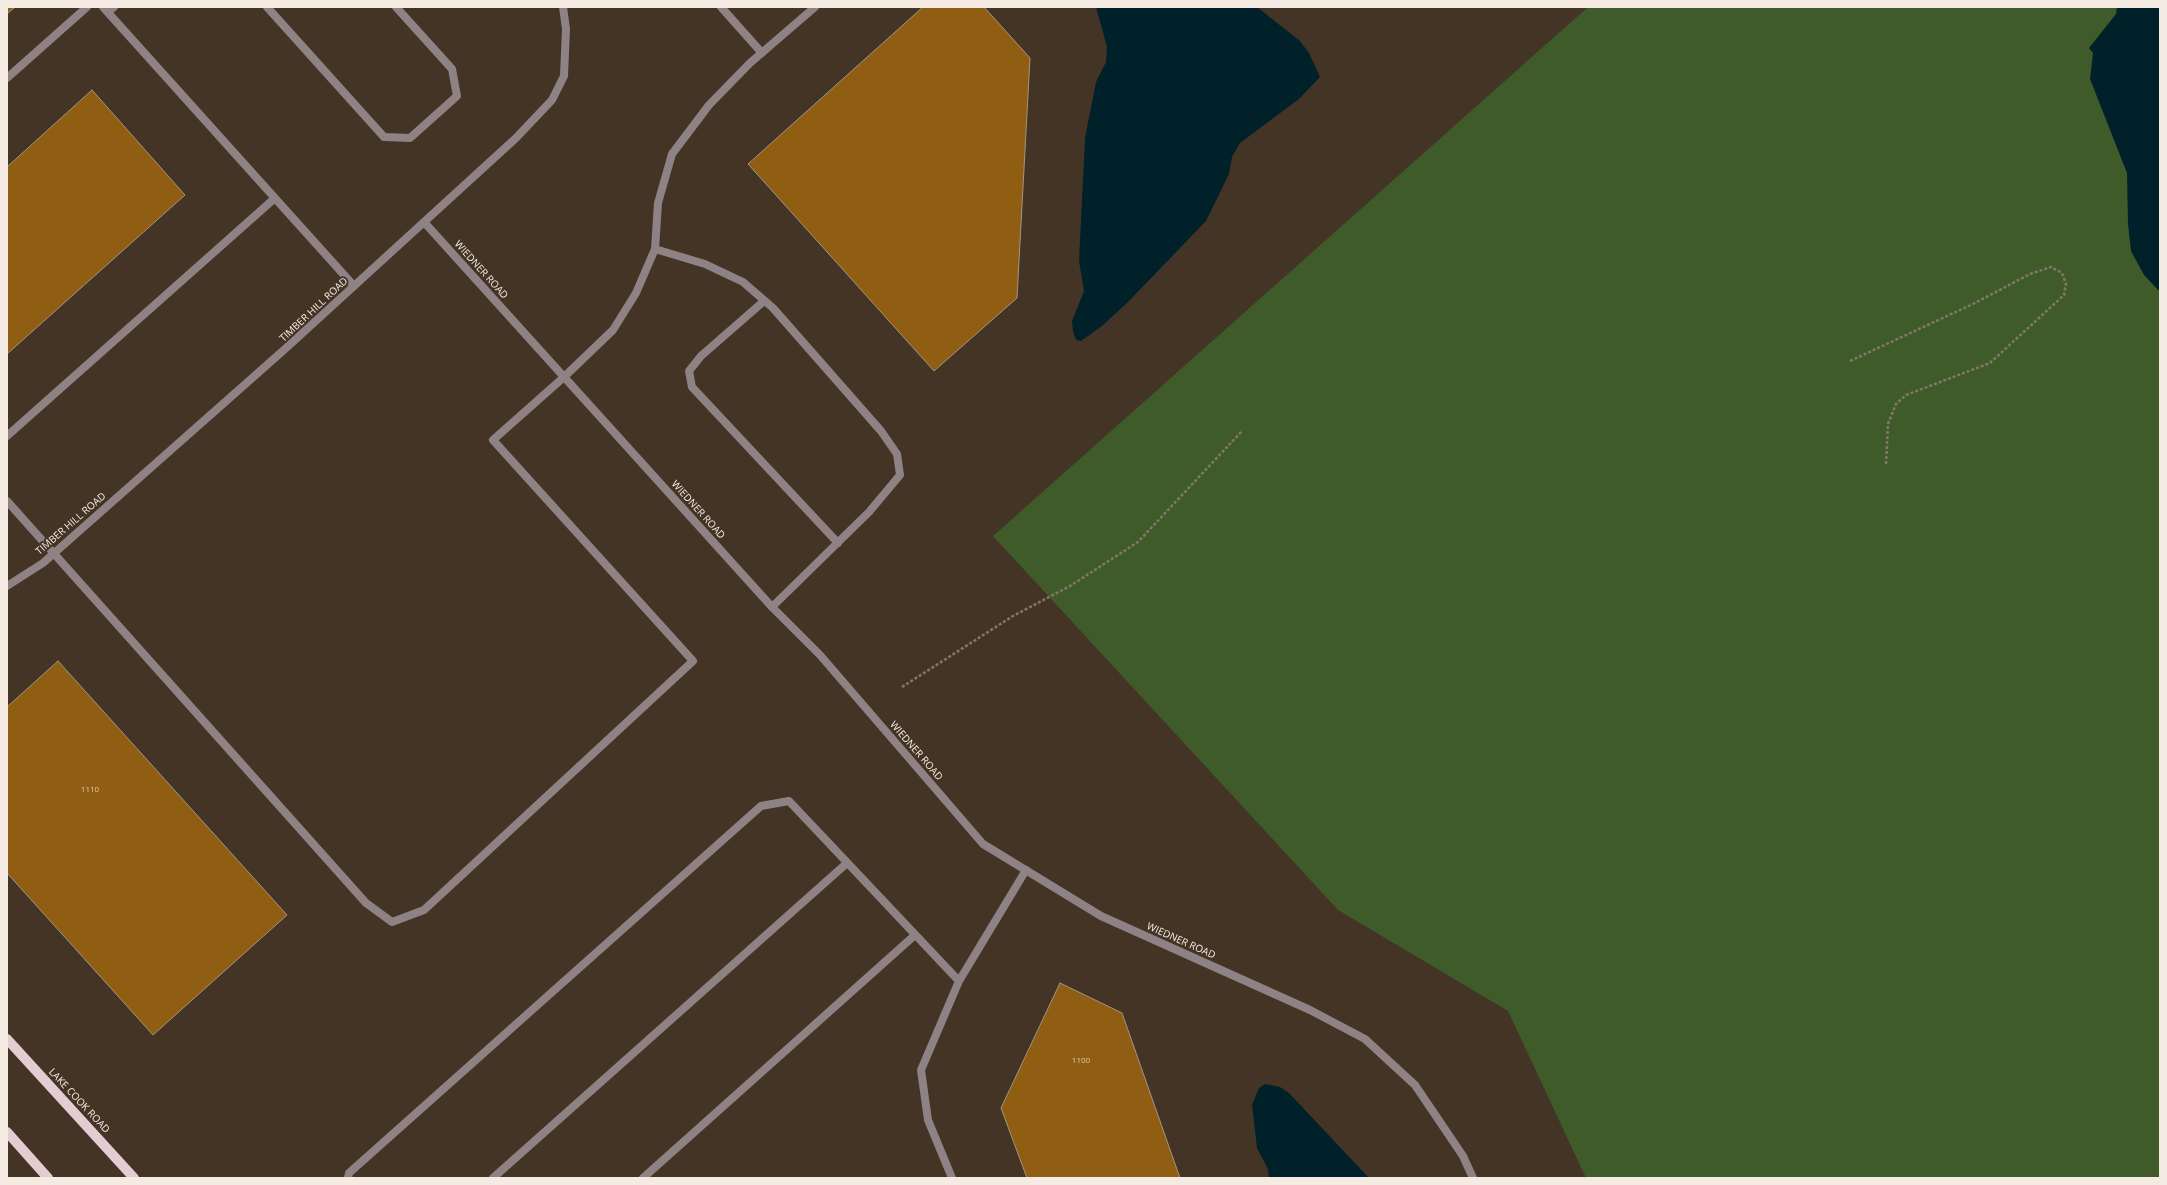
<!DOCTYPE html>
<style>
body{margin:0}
#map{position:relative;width:2167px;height:1185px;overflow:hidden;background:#443426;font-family:"Open Sans",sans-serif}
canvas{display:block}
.frame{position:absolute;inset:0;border:8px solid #f6ebe3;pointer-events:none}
</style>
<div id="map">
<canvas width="2167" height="1185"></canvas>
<div class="frame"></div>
</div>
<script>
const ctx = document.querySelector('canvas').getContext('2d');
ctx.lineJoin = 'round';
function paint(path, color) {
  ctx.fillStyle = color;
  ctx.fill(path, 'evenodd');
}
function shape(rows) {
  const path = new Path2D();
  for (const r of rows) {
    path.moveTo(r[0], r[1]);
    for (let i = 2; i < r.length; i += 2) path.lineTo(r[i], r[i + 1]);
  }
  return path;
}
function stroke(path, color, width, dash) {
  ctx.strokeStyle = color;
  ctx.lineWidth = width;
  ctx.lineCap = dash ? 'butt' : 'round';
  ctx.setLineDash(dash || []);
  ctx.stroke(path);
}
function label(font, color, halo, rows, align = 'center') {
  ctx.font = font + ' "Open Sans",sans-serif';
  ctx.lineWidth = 4;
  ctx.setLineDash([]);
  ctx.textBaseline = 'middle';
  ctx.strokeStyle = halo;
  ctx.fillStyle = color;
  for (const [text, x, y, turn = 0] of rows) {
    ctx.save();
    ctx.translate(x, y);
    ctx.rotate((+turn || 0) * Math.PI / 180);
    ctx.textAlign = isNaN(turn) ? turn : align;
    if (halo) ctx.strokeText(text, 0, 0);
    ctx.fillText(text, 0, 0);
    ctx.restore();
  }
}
paint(shape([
 [1588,7,2160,7,2160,1178,1586,1178,1508,1011,1338,910,993,536]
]), '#3e5b29');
paint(shape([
 [1096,7,1257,7,1300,41,1309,53,1320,77,1299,99,1240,143,1232,157,1229,174,1206,221,1128,302,1102,326,1081,341,1076,340,1073,331,1072,321,1084,291,1079,261,1085,138,1096,82,1106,62,1107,47],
 [2117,7,2160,7,2160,292,2144,275,2131,251,2128,224,2127,173,2090,79,2093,53,2089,48,2116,14],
 [1265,1084,1280,1087,1289,1093,1369,1178,1269,1178,1268,1169,1257,1148,1252,1105,1259,1088]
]), '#00212a');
const building = shape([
 [7,7,15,7,7,14,7,7],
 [923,7,984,7,1030,58,1017,298,934,371,748,164,923,7],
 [92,90,185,195,7,354,7,167,92,90],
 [58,661,287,915,153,1035,7,873,7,707,58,661],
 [1060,983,1122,1013,1180,1178,1027,1178,1001,1108,1060,983]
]);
paint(building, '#905e13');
stroke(building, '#a49482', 1);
stroke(shape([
 [1850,361,1973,304,2030,274,2051,267,2062,273,2066,284,2064,295,1990,363,1906,395,1896,404,1888,424,1886,465],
 [902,687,1013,616,1070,586,1138,542,1242,431]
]), '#85766b', 2.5, [3, 2]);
stroke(shape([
 [103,7,354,286],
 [267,7,384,137,410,138,457,96,452,69,396,7],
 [721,7,762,53],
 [108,12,114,7],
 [7,78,87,7],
 [655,249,705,264,743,282,773,308,881,431,897,454,900,475,869,512,772,607],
 [764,301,701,356,689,371,692,387,838,543],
 [7,436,275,198],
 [7,501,366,903,392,922,424,910,693,661,493,440,564,377,613,330,636,293,655,249,658,203,672,154,709,105,750,63,815,7],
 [959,981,1026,870],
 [348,1178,349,1173,761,806,789,801,959,981,921,1070,928,1120,952,1178],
 [493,1178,847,863],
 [643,1178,915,935]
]), '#8e8285', 8);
stroke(shape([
 [424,222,772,607,820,655,983,844,1101,916,1310,1010,1365,1039,1415,1085,1463,1156,1473,1178],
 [7,586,43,563,285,349,516,138,552,100,564,76,566,29,563,7]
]), '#8e8285', 8);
stroke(shape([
 [7,1039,134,1178],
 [7,1132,48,1178]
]), '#e4cdd2', 10);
label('8px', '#dcc8af', null, [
 ["1110",90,790],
 ["1100",1081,1061]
]);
label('10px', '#f6ebe3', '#443426', [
 ["WIEDNER ROAD",481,270,48],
 ["TIMBER HILL ROAD",314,310,-43],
 ["WIEDNER ROAD",698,510,48],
 ["TIMBER HILL ROAD",71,524,-41],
 ["WIEDNER ROAD",916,751,49],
 ["WIEDNER ROAD",1181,941,24],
 ["LAKE COOK ROAD",79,1101,47]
]);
</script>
